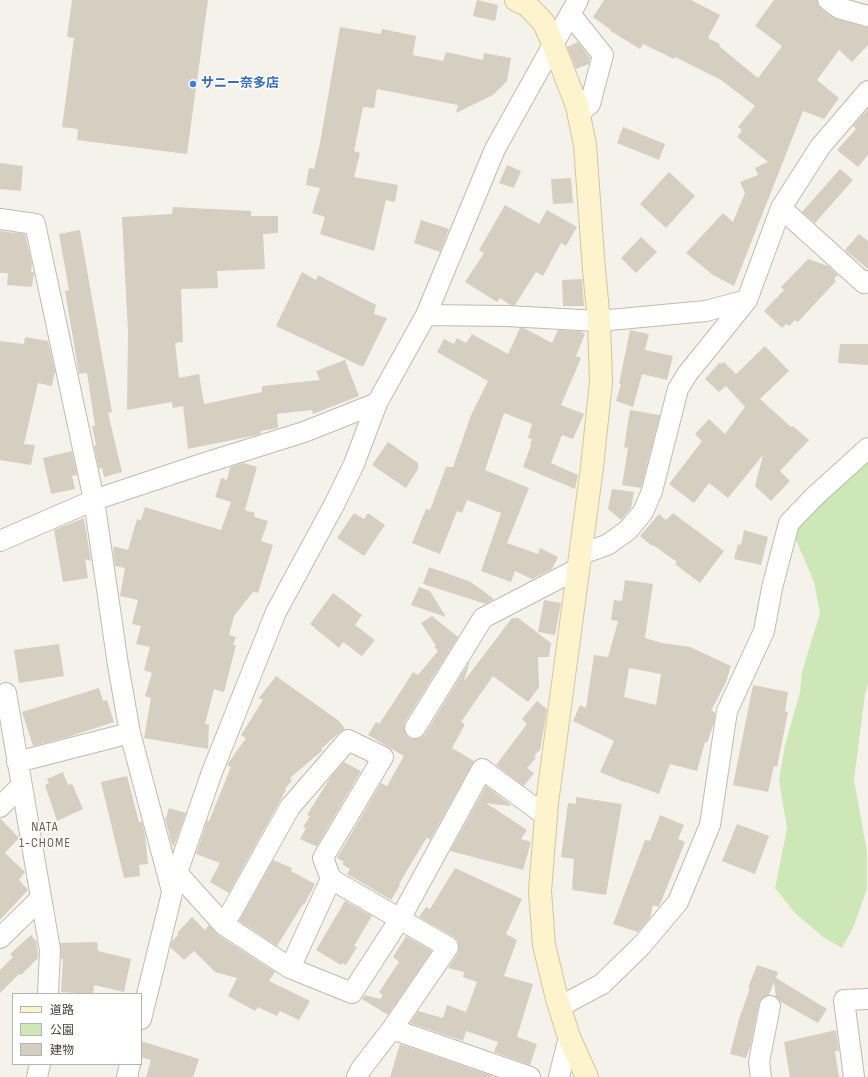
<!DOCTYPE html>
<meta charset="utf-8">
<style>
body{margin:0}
#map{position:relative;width:868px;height:1077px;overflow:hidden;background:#f5f2eb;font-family:"Sofia Sans Condensed","Noto Sans JP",sans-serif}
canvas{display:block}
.legend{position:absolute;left:12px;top:993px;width:130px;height:72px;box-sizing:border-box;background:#fff;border:1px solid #b6b4b0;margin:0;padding:5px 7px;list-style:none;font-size:12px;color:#494339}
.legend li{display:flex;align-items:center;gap:8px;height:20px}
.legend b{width:20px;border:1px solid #b6b4b0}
</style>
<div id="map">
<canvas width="868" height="1077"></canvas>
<ul class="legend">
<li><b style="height:5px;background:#fdf3cd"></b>道路</li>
<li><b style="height:11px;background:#cee7b6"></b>公園</li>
<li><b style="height:11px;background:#d6cfc1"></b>建物</li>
</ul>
</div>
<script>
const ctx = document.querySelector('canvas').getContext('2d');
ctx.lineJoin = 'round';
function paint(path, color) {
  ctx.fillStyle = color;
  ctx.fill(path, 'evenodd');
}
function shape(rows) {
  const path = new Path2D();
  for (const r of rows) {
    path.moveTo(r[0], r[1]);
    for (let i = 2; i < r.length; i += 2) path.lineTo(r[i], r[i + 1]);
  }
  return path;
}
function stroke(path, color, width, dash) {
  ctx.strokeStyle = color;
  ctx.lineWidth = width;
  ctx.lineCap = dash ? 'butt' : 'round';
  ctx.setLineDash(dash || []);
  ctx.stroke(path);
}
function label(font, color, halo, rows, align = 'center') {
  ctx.font = font + ' "Sofia Sans Condensed","Noto Sans JP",sans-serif';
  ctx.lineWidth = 3;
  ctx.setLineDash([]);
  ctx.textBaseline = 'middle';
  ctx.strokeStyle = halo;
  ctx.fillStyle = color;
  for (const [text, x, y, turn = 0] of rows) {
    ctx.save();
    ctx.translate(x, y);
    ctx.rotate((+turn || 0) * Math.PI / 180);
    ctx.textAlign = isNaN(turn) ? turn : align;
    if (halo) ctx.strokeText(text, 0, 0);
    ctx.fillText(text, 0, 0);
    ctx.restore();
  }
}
paint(shape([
 [868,458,868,684,865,695,854,780,867,852,867,889,853,928,842,948,823,937,795,913,775,888,787,828,779,780,785,745,800,692,802,672,820,613,814,582,793,533,816,502]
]), '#cee7b6');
paint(shape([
 [72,0,208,0,187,154,77,140,78,129,62,127,74,38,67,37],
 [477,0,498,5,495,21,473,16],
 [604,0,691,0,720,15,708,38,720,44,719,46,758,78,782,46,755,26,774,0,817,0,818,5,821,9,832,17,868,27,868,45,852,62,839,50,817,80,839,98,824,119,803,111,734,286,713,275,686,253,723,213,733,222,745,193,740,182,758,175,755,168,768,162,737,137,742,130,738,127,755,106,721,80,675,57,674,59,643,44,640,49,609,30,611,30,593,17],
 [340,27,381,34,382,29,416,36,413,55,443,61,446,52,483,60,484,53,511,58,507,81,493,95,456,113,458,105,377,89,374,108,363,107,354,151,360,153,354,177,398,185,395,202,386,200,374,251,320,234,325,217,312,213,320,188,306,185,309,168,314,169,320,143],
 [578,42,590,58,589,64,576,69,567,47],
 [868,109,868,155,858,167,837,150,856,129,853,126],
 [623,127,665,144,659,160,617,143],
 [0,163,23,166,21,191,0,189],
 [507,165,521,171,514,188,499,183],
 [840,169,853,180,815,223,802,212],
 [669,172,695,196,666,228,640,204],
 [571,178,573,203,553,204,551,179],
 [505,205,539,224,547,210,577,227,566,246,561,243,543,276,536,272,515,305,510,305,500,298,497,302,465,282,484,253,479,250],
 [173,207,251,211,251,216,278,216,278,233,263,234,265,269,217,271,218,288,181,289,183,342,175,343,179,378,199,374,204,404,262,392,262,386,320,380,316,371,345,360,359,396,313,414,312,410,277,414,278,428,261,431,261,433,257,435,188,449,183,406,173,408,172,402,127,410,128,331,122,217,172,214],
 [421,220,449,229,440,252,414,243],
 [80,230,112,412,108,413,122,472,104,477,102,468,99,469,94,446,96,445,92,426,95,426,87,373,79,374,65,291,69,290,59,234],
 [0,231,25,234,32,264,31,272,34,272,32,287,7,285,8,273,0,273],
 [859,234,868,241,868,269,845,250],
 [641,237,657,252,636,273,621,258],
 [808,259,828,266,838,275,834,278,836,281,798,322,795,320,789,326,786,324,782,328,764,311,784,290,781,287],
 [302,272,316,280,318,275,376,305,374,314,387,318,363,367,276,326],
 [582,279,584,306,563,306,562,280],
 [520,328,524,328,552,343,558,330,580,331,585,334,576,356,581,358,561,405,584,414,573,439,562,435,551,463,578,475,575,489,523,467,531,445,530,445,532,439,528,438,532,424,504,413,485,470,529,488,507,543,538,554,540,548,558,557,552,569,532,579,515,571,511,582,481,571,501,513,467,500,462,513,457,511,440,554,412,543,426,509,430,510,446,467,453,467,471,415,488,381,437,352,444,339,454,344,457,338,466,343,472,334,508,354],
 [630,330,649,334,645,350,673,356,667,380,642,374,633,407,616,401,621,384,619,384],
 [25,337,48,341,55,371,52,386,38,383,24,444,35,445,31,465,0,460,0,341,24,344],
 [840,344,868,344,868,365,838,363],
 [765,346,789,371,760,399,791,427,793,426,809,440,780,471,790,481,771,501,755,486,763,455,728,498,709,483,694,503,669,484,702,441,695,434,709,419,725,434,745,407,726,386,719,392,705,379,719,363,721,364,724,362,736,374],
 [630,410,660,415,641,488,622,485,628,448,624,447],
 [388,442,418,463,418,469,406,488,372,465],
 [72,451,77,475,72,476,75,489,51,494,43,458],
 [243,463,257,467,245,510,255,513,254,517,268,521,261,541,273,545,258,593,253,592,234,616,229,635,236,637,233,645,236,645,224,692,214,689,205,724,209,724,208,749,144,738,151,698,145,696,152,673,144,670,150,647,136,644,141,626,132,624,138,600,120,596,125,568,115,566,113,546,128,550,137,519,141,520,145,507,221,530,231,502,215,497,218,489,221,478,227,480,230,467],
 [612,489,634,492,631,508,621,520,608,509],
 [354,513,364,519,368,513,385,525,364,556,337,538],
 [673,513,724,551,700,583,675,564,677,562,653,545,652,546,640,536,659,514,666,520],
 [84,518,91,561,85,559,88,578,63,582,54,530],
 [744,530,768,537,761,565,734,559,738,544,741,545],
 [429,567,471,582,494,599,486,604,423,584],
 [625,580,653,584,645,638,662,643,690,647,731,666,726,682,711,711,715,712,714,723,707,743,705,742,697,771,670,764,659,794,626,782,626,783,600,772,614,741,573,721,580,705,586,708,594,655,608,657,618,621,611,620,614,600,622,601],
 [629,668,661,674,656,705,624,697],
 [419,587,430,591,446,617,411,605],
 [333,593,362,615,355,625,375,640,362,656,343,642,339,648,310,624],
 [544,600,561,603,555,635,538,632],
 [432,616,458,637,405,722,404,727,405,733,409,738,415,739,421,738,425,734,470,661,464,681,512,618,518,618,551,643,549,657,538,657,539,687,528,702,493,676,461,722,465,724,452,748,474,761,430,840,427,837,399,884,400,885,391,900,347,874,350,869,342,864,344,862,337,858,381,783,387,786,404,756,368,735,376,722,379,724,390,708,413,672,418,675,438,651,434,647,436,646,421,623],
 [59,644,64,676,19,683,14,650],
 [276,676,339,721,345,729,340,732,321,749,323,750,290,778,292,780,285,789,286,790,229,893,210,882,220,863,196,854,207,821,209,821,231,767,227,765,246,738,241,735,263,700,259,698],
 [753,685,788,692,785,711,788,712,777,767,774,766,768,792,733,785],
 [99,688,103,701,107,700,114,722,68,737,33,746,22,712],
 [537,701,547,709,540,751,538,751,534,757,536,758,527,768,534,773,524,786,496,765,527,724,522,719],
 [344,762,361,771,317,846,315,846,300,839,306,828,303,827,310,816,307,815,330,778],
 [63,772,68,785,72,784,83,809,57,821,45,785,49,783,47,779],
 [127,776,139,822,142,822,145,835,148,864,139,865,140,876,124,878,101,782],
 [486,786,511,805,510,806,486,803,527,830,521,839,531,842,523,870,450,851],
 [576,797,622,804,606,895,572,890,574,859,561,857,568,803,576,804],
 [169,808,186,813,174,846,172,845,165,818,166,818],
 [660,815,684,825,678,839,685,842,659,907,653,905,650,918,638,932,613,924,645,840,650,841],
 [0,818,19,838,5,853,25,872,19,880,28,890,0,920],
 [737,824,769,836,755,874,722,861],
 [273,860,292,868,291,871,315,884,304,905,303,904,277,946,239,921],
 [455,868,522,899,506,934,517,940,504,976,533,984,517,1037,537,1044,530,1065,494,1052,498,1042,466,1031,463,1041,410,1023,418,1011,443,1018,447,1005,466,1012,477,982,463,977,464,972,448,968,458,953,459,947,458,941,454,937,419,917,426,907,430,909],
 [345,901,372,916,354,946,357,947,346,965,342,963,341,965,316,950],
 [192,917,205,930,209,925,218,935,275,972,269,981,310,1001,299,1020,280,1011,277,1016,258,1007,255,1011,228,996,237,978,215,972,194,951,184,960,170,947,172,941,178,935,177,933],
 [31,935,37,942,38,958,21,975,19,974,0,993,0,970,13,957,10,954],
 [406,936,432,951,388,1015,362,999,365,995,380,999,383,995,379,992,399,962,393,957],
 [97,942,98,951,131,959,124,992,94,985,93,994,61,992,63,959,61,959,60,943],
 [757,965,778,972,776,978,827,1009,818,1023,781,1002,776,997,774,982,769,995,762,998,759,1003,751,1044,746,1058,730,1054,739,1019,750,988,748,988],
 [836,1030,839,1051,835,1051,839,1077,790,1077,784,1042],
 [141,1041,199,1059,193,1077,146,1077,151,1060,141,1057],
 [400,1044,493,1076,493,1077,390,1077]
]), '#d6cfc1');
const street = shape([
 [828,0,839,8,868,16],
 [570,14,603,55,590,104,578,114],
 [781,208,864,283,868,281],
 [0,219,35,224,94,500,118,665,130,733,17,762],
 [426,315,507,316,599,321,706,311,747,300,781,208,820,147,868,91],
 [0,541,94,500,205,463,304,432,377,403],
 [581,554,607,545,628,530,643,512,652,491,678,389,688,373,747,300],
 [0,697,6,693,50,950,48,994],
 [415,728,483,618,579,568],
 [130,733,172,891],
 [0,807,21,786],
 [177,873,224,925,290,968,331,879,448,947,392,1029,361,1069,357,1077],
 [224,925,290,807,348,740,383,757,323,858,331,879],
 [0,938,40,899],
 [290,968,352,993,400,919,482,769,546,816],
 [559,1007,602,984,641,946,678,902,710,825,727,711,764,631,772,588,789,523,815,496,868,448],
 [141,1019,177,873,212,772,276,612,335,503,354,464,377,403,426,315,495,149,578,0],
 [392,1029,530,1077],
 [37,1077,40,1064],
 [127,1077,130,1064],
 [559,1077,569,1037],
 [761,1077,759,1062,770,1006],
 [854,1077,844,1000,868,999]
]);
const secondary = shape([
 [516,0,527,5,544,23,553,44,577,106,585,145,594,270,599,321,601,382,592,467,547,803,540,891,544,945,557,999,569,1037,587,1077]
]);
stroke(street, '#c0bbad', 22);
stroke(secondary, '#d2c79c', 24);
stroke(street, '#fff', 20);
stroke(secondary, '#fdf3cd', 22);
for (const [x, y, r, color] of [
 [193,84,4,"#3f7fe0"]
]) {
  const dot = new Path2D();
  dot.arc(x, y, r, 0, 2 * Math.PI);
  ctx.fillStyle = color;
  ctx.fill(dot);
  stroke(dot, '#fff', 1.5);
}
label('bold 13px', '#366cbe', '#fff', [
 ["サニー奈多店",201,84]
], 'left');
ctx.letterSpacing = '1px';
label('14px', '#6b6250', '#fff', [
 ["NATA",45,827],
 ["1-CHOME",45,843]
]);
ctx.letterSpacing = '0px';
</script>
